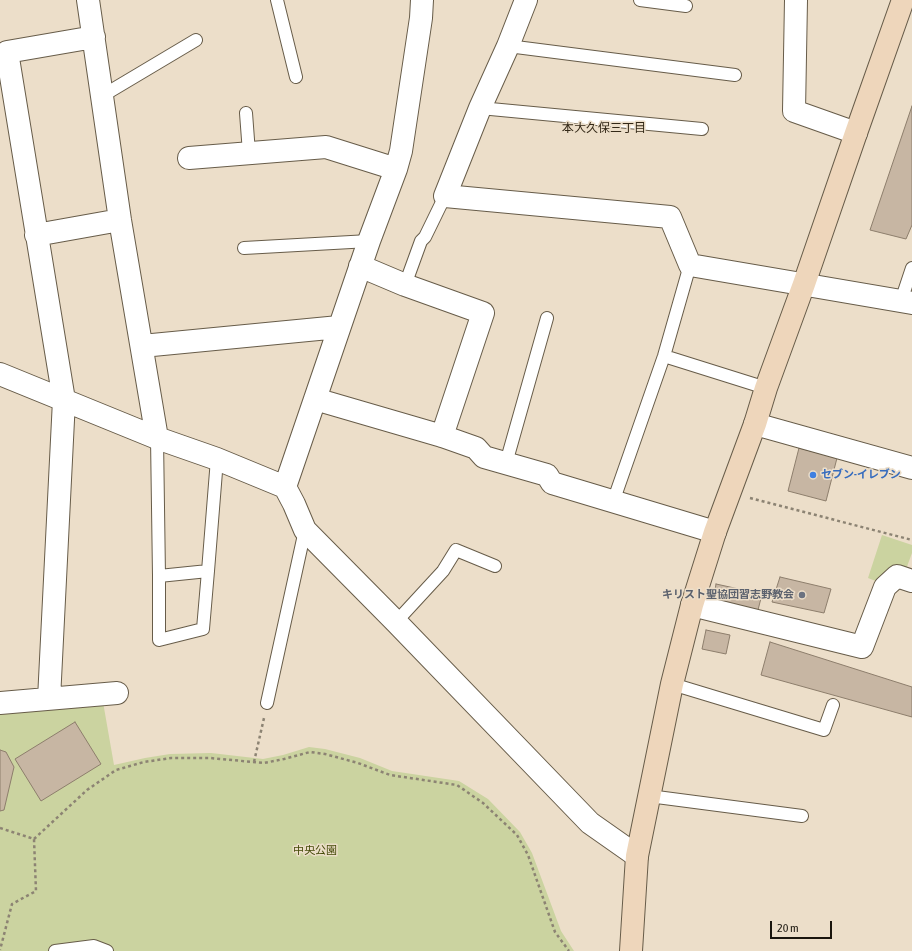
<!DOCTYPE html>
<meta charset="utf-8">
<style>
body{margin:0}
#map{position:relative;width:912px;height:951px;overflow:hidden;background:#ecdec9;font-family:"Asap Condensed",sans-serif}
canvas{display:block}
.scale{position:absolute;left:770px;top:921px;width:62px;height:18px;box-sizing:border-box;border:2px solid #1a150d;border-top:0;padding-left:5px;font-size:12px;line-height:14px;white-space:nowrap;color:#1a150d;-webkit-text-stroke:3px #ecdec9;paint-order:stroke}
</style>
<div id="map">
<canvas width="912" height="951"></canvas>
<div class="scale">20 m</div>
</div>
<script>
const ctx = document.querySelector('canvas').getContext('2d');
ctx.lineJoin = 'round';
function paint(path, color) {
  ctx.fillStyle = color;
  ctx.fill(path, 'evenodd');
}
function shape(rows) {
  const path = new Path2D();
  for (const r of rows) {
    path.moveTo(r[0], r[1]);
    for (let i = 2; i < r.length; i += 2) path.lineTo(r[i], r[i + 1]);
  }
  return path;
}
function stroke(path, color, width, dash) {
  ctx.strokeStyle = color;
  ctx.lineWidth = width;
  ctx.lineCap = dash ? 'butt' : 'round';
  ctx.setLineDash(dash || []);
  ctx.stroke(path);
}
function label(font, color, halo, rows, align = 'center') {
  ctx.font = font + ' "Asap Condensed","Noto Sans JP",sans-serif';
  ctx.lineWidth = 3;
  ctx.setLineDash([]);
  ctx.textBaseline = 'middle';
  ctx.strokeStyle = halo;
  ctx.fillStyle = color;
  for (const [text, x, y, turn = 0] of rows) {
    ctx.save();
    ctx.translate(x, y);
    ctx.rotate((+turn || 0) * Math.PI / 180);
    ctx.textAlign = isNaN(turn) ? turn : align;
    if (halo) ctx.strokeText(text, 0, 0);
    ctx.fillText(text, 0, 0);
    ctx.restore();
  }
}
paint(shape([
 [882,535,912,545,912,553,905,572,881,583,868,578],
 [103,702,114,765,145,758,170,754,211,753,263,759,283,755,309,747,325,749,360,758,392,771,459,781,488,799,520,832,532,853,561,931,574,951,0,951,0,710]
]), '#cbd3a0');
const building = shape([
 [912,106,912,225,906,239,870,230,912,106],
 [799,448,837,458,826,501,788,491,799,448],
 [780,577,831,589,824,613,772,602,780,577],
 [716,584,762,594,757,614,713,602,716,584],
 [706,630,730,635,726,654,702,649,706,630],
 [770,642,912,687,912,717,761,675,770,642],
 [75,722,101,764,41,801,15,759,75,722],
 [0,750,6,752,14,767,4,810,0,811,0,750]
]);
paint(building, '#c7b6a3');
stroke(building, '#8d7e6c', 1);
const lane = shape([
 [277,0,296,77],
 [640,0,686,6],
 [508,46,735,75],
 [102,96,196,40],
 [480,108,702,129],
 [246,113,249,153],
 [244,248,369,241],
 [405,285,421,241,425,237,445,196],
 [901,301,912,268],
 [664,356,766,388],
 [157,438,159,576,208,571,217,459],
 [506,463,547,318],
 [613,502,664,356,690,265],
 [159,576,159,640,203,629,208,571],
 [396,622,443,571,456,550,495,566],
 [672,684,824,730,833,705],
 [267,703,305,530],
 [649,796,802,816],
 [55,951,94,946,107,951]
]);
const street = shape([
 [88,0,120,220,157,438],
 [526,0,508,46,480,108,445,196,670,217,690,265,912,303],
 [796,0,794,111,856,133],
 [189,158,326,147,396,169],
 [36,235,120,220],
 [360,266,405,285,483,313,442,436],
 [142,346,339,327],
 [0,374,157,438,217,459,285,487,294,504,305,530,396,622,590,823,637,856],
 [315,399,442,436,476,448,484,457,547,475,552,483,715,532],
 [755,424,912,468],
 [285,487,369,241,396,169,401,151,421,18,422,0],
 [692,605,862,647,885,587,897,576,912,581],
 [49,699,64,400,7,52,94,37],
 [0,703,117,693]
]);
const secondary = shape([
 [631,951,637,856,672,684,692,605,715,532,755,424,766,388,804,284,856,133,903,0]
]);
stroke(lane, '#675c49', 14);
stroke(street, '#675c49', 24);
stroke(secondary, '#675c49', 24);
stroke(shape([
 [750,498,912,540],
 [254,762,264,718],
 [0,828,34,839,36,891,12,904,0,950],
 [34,839,87,790,116,770,144,762,171,758,210,758,264,763,284,759,310,752,325,754,358,763,390,775,457,785,483,803,517,835,528,855,555,932,569,951]
]), '#8c8373', 2.5, [3, 3]);
stroke(lane, '#fff', 12);
stroke(street, '#fff', 22);
stroke(secondary, '#eed6bb', 22);
for (const [x, y, r, color] of [
 [813,475,4,"#3f7fe0"],
 [802,595,4,"#6b7280"]
]) {
  const dot = new Path2D();
  dot.arc(x, y, r, 0, 2 * Math.PI);
  ctx.fillStyle = color;
  ctx.fill(dot);
  stroke(dot, '#ecdec9', 1.5);
}
label('bold 11px', '#366cbe', '#ecdec9', [
 ["セブン-イレブン",821,475]
], 'left');
label('bold 11px', '#5b616d', '#ecdec9', [
 ["キリスト聖協団習志野教会",794,595]
], 'right');
label('11px', '#454b09', '#ecdec9', [
 ["中央公園",315,851]
]);
label('12px', '#332817', '#ecdec9', [
 ["本大久保三丁目",604,128]
]);
</script>
